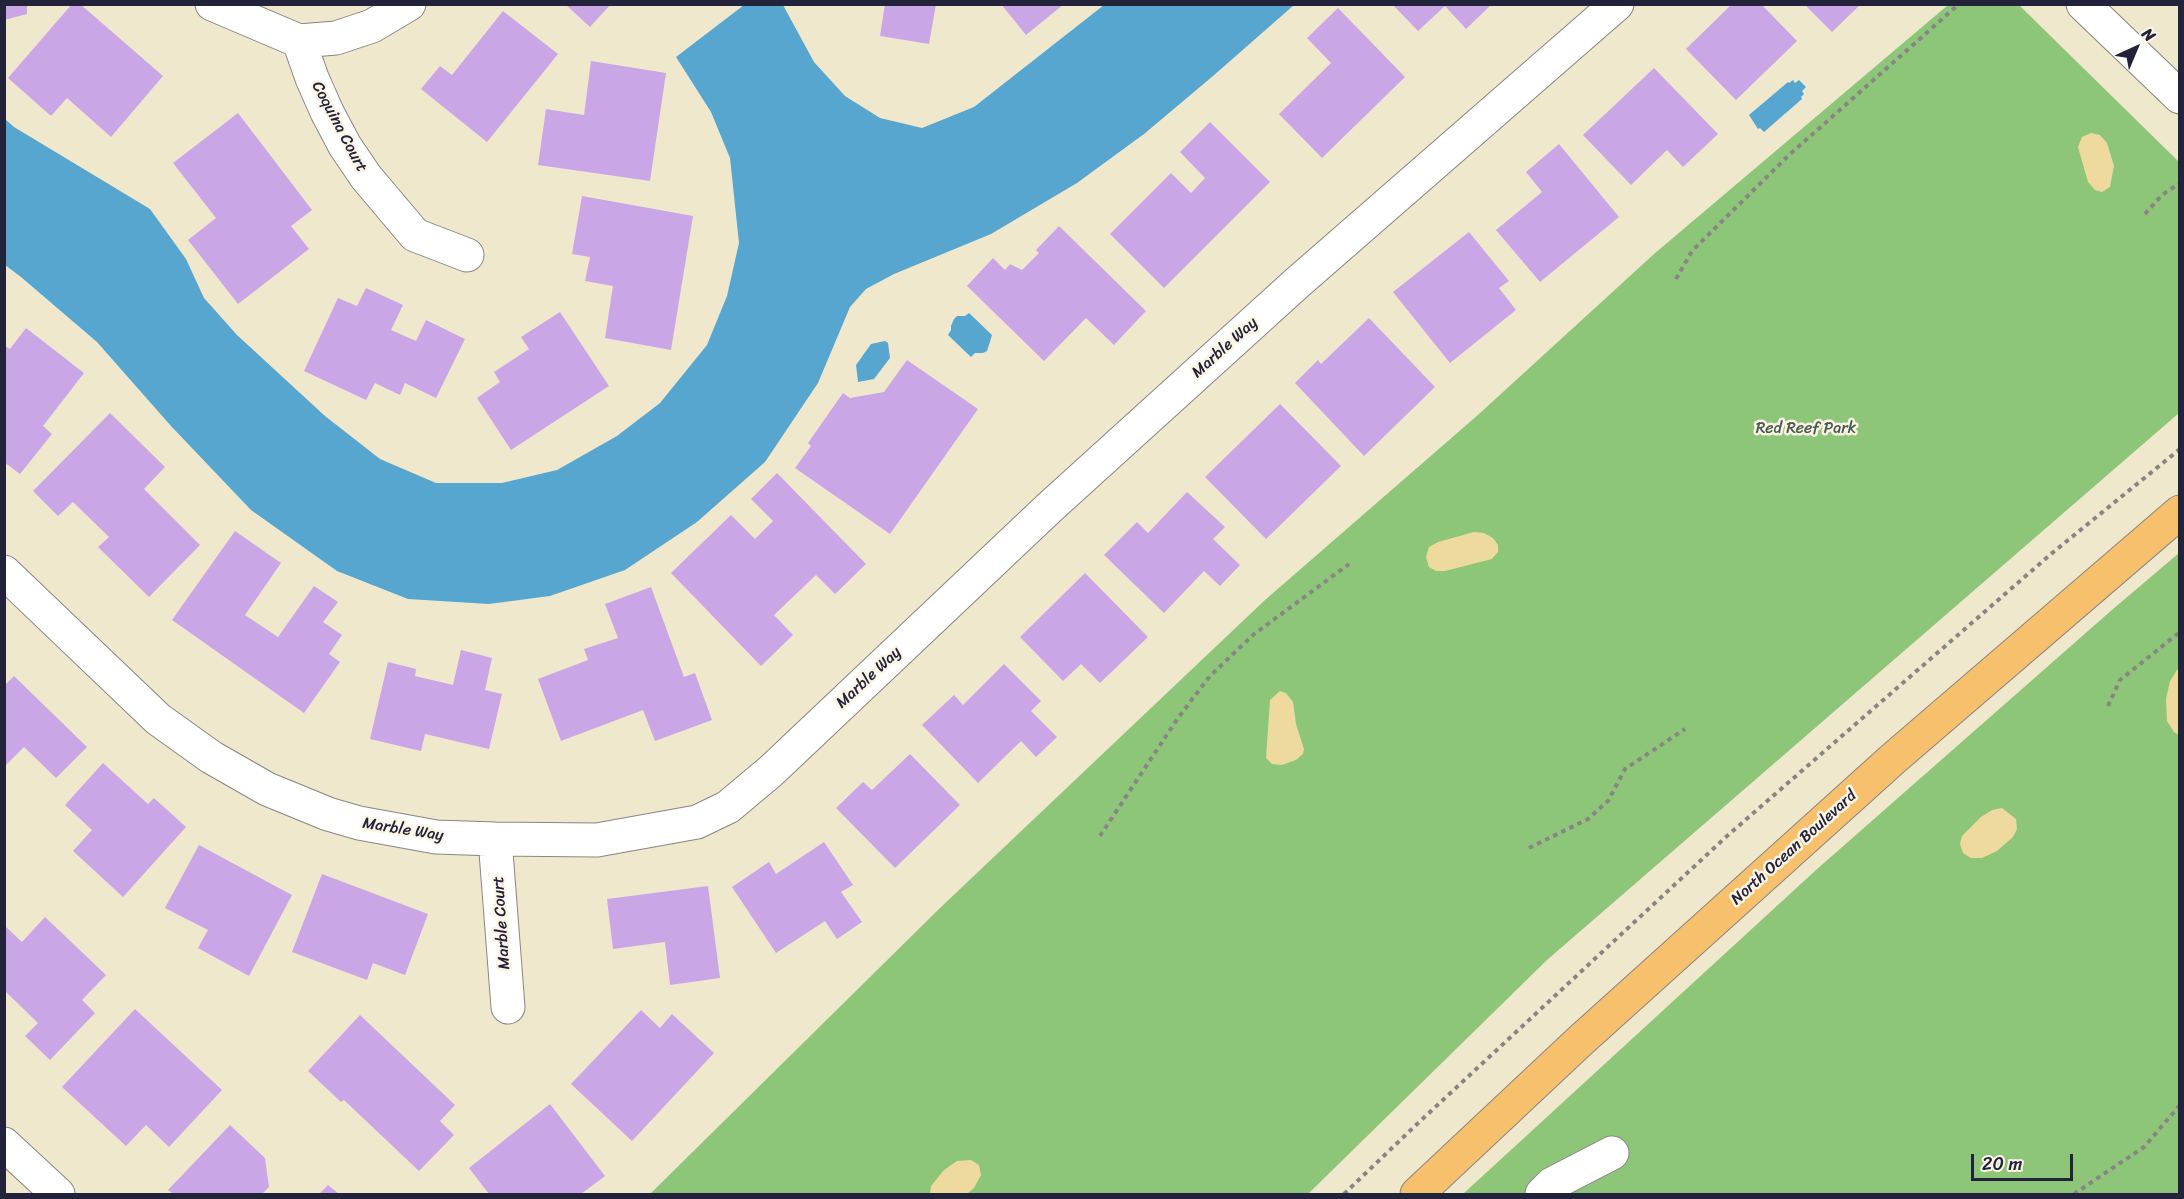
<!DOCTYPE html>
<style>
body{margin:0}
#map{position:relative;width:2184px;height:1199px;overflow:hidden;background:#f0e8cc;font-family:Sriracha,sans-serif}
canvas{display:block}
.frame{position:absolute;inset:0;border:6px solid #22223b;pointer-events:none}
.north{position:absolute;left:2106px;top:18px;width:60px;height:60px;-webkit-text-stroke:4px #fcf5e5;paint-order:stroke;rotate:44deg;font-size:16px;font-weight:700;line-height:24px;text-align:center;color:#22223b}
.north::after{content:'';display:block;margin:auto;width:21px;height:27px;background:#22223b;clip-path:polygon(50% 0,100% 100%,50% 72%,0 100%)}
.scale{position:absolute;left:1971px;top:1154px;width:102px;height:27px;box-sizing:border-box;border:3px solid #22223b;border-top:0;padding-left:8px;font-size:18px;line-height:21px;white-space:nowrap;color:#22223b;-webkit-text-stroke:4px #fcf5e5;paint-order:stroke}
</style>
<div id="map">
<canvas width="2184" height="1199"></canvas>
<div class="frame"></div>
<div class="north">N</div>
<div class="scale">20 m</div>
</div>
<script>
const ctx = document.querySelector('canvas').getContext('2d');
ctx.lineJoin = 'round';
function paint(path, color) {
  ctx.fillStyle = color;
  ctx.fill(path, 'evenodd');
}
function shape(rows) {
  const path = new Path2D();
  for (const r of rows) {
    path.moveTo(r[0], r[1]);
    for (let i = 2; i < r.length; i += 2) path.lineTo(r[i], r[i + 1]);
  }
  return path;
}
function stroke(path, color, width, dash) {
  ctx.strokeStyle = color;
  ctx.lineWidth = width;
  ctx.lineCap = dash ? 'butt' : 'round';
  ctx.setLineDash(dash || []);
  ctx.stroke(path);
}
function label(font, color, halo, rows, align = 'center') {
  ctx.font = font + ' Sriracha,sans-serif';
  ctx.lineWidth = 5;
  ctx.setLineDash([]);
  ctx.textBaseline = 'middle';
  ctx.strokeStyle = halo;
  ctx.fillStyle = color;
  for (const [text, x, y, turn = 0] of rows) {
    ctx.save();
    ctx.translate(x, y);
    ctx.rotate((+turn || 0) * Math.PI / 180);
    ctx.textAlign = isNaN(turn) ? turn : align;
    if (halo) ctx.strokeText(text, 0, 0);
    ctx.fillText(text, 0, 0);
    ctx.restore();
  }
}
paint(shape([
 [1948,5,2019,5,2179,162,2179,413,1547,960,1308,1194,650,1194,940,908,1265,600,1479,414,1654,254],
 [2179,553,2179,1194,1463,1194,1816,870,2113,609]
]), '#8dc579');
paint(shape([
 [2091,133,2100,135,2107,143,2114,166,2110,187,2102,192,2095,190,2088,182,2078,147,2082,137],
 [1474,532,1484,533,1493,538,1498,545,1498,552,1492,559,1445,571,1436,571,1429,567,1426,557,1429,547,1438,542],
 [2179,667,2179,735,2174,732,2167,721,2166,699,2170,681],
 [1280,691,1286,693,1293,702,1296,724,1304,749,1303,754,1296,760,1282,765,1272,764,1266,758,1270,700],
 [2002,808,2016,819,2017,829,2013,837,1997,851,1982,858,1971,858,1963,853,1960,844,1962,836,1981,817,1992,810],
 [971,1160,979,1165,981,1175,974,1188,967,1194,930,1194,931,1186,944,1170,957,1161]
]), '#eeda9e');
paint(shape([
 [744,5,783,5,814,62,845,96,880,118,922,128,974,107,1104,5,1294,5,1213,76,1144,134,1077,183,991,234,894,274,866,289,850,307,818,383,765,462,697,522,625,570,550,596,489,604,408,599,337,571,251,510,171,426,97,342,21,277,5,265,5,119,14,127,150,209,186,259,204,298,237,335,325,416,380,459,436,483,502,483,557,470,617,436,660,403,707,345,727,296,739,243,730,158,711,112,676,57],
 [1793,80,1795,83,1799,80,1806,87,1802,91,1804,94,1801,97,1802,99,1764,132,1760,128,1758,129,1749,115,1788,82,1789,83],
 [969,313,992,335,987,351,983,353,975,353,971,357,948,335,951,330,951,326,954,319,957,316,965,316],
 [885,341,888,343,890,358,874,379,858,382,856,365,871,344]
]), '#56a6d0');
paint(shape([
 [4,4,27,4,27,14,4,20],
 [72,4,80,4,163,76,111,137,67,98,51,116,8,78],
 [565,4,611,4,590,27],
 [885,4,936,4,929,44,880,36],
 [1001,4,1064,4,1026,35],
 [1392,4,1492,4,1466,29,1445,6,1418,31],
 [1732,4,1761,4,1797,41,1736,100,1686,49],
 [1804,4,1861,4,1832,32],
 [1338,8,1405,77,1322,158,1279,114,1331,63,1307,38],
 [503,11,558,54,487,142,421,89,440,66,452,75],
 [591,61,666,73,650,181,538,165,546,109,584,115],
 [1654,68,1718,134,1683,167,1667,150,1631,185,1583,135],
 [238,113,312,210,291,226,309,249,238,304,188,240,216,218,173,163],
 [1210,122,1270,182,1164,288,1110,234,1171,173,1191,193,1205,178,1180,152],
 [1559,144,1619,217,1540,282,1496,230,1542,192,1526,172],
 [582,196,693,216,671,350,605,338,613,286,585,281,590,257,572,254],
 [1059,226,1146,311,1114,345,1086,318,1044,361,967,286,993,258,1005,270,1010,264,1022,270,1039,253,1036,250],
 [1469,232,1509,281,1499,288,1516,310,1450,363,1393,292],
 [366,288,403,305,391,330,416,341,426,320,465,339,436,398,405,383,400,395,375,383,366,400,304,371,338,298,357,306],
 [560,312,609,386,511,450,477,398,500,382,494,372,529,349,521,337],
 [1369,318,1435,387,1364,456,1295,383,1318,360,1321,364],
 [26,328,84,373,43,426,52,434,20,474,4,462,4,345,10,349],
 [907,360,978,409,890,534,795,468,811,446,808,443,843,393,850,398,884,392],
 [1280,404,1341,466,1266,539,1205,477],
 [110,413,165,467,144,489,200,545,149,597,98,547,109,537,73,502,58,516,33,491],
 [777,473,866,564,835,594,816,575,774,615,793,635,761,666,671,573,731,515,755,539,773,521,751,499],
 [1187,492,1225,527,1213,539,1240,565,1220,586,1204,571,1164,613,1104,555,1137,522,1148,533],
 [235,531,281,563,245,615,278,637,314,586,338,602,323,622,342,635,329,654,340,662,304,713,172,620],
 [1085,573,1148,637,1100,683,1081,664,1063,681,1020,637],
 [651,587,684,677,695,673,712,720,655,741,643,710,561,741,538,679,588,660,584,649,618,638,605,604],
 [461,650,492,658,485,690,502,694,489,749,425,734,421,751,370,739,388,662,416,669,415,676,453,685],
 [1004,664,1041,701,1031,711,1057,737,1036,757,1021,741,978,783,922,725,954,695,963,705],
 [14,676,87,747,56,778,24,747,4,767,4,686],
 [910,754,960,805,895,868,836,808,863,782,872,790],
 [103,763,148,804,154,798,186,827,123,897,73,851,92,830,65,805],
 [824,842,853,885,841,892,862,922,837,939,825,921,776,953,732,887,769,862,776,874],
 [199,845,292,895,249,976,198,948,208,930,165,908],
 [322,874,428,914,405,975,373,963,367,980,292,952],
 [708,886,720,978,670,985,665,942,613,949,607,899],
 [45,917,106,975,82,1000,95,1013,50,1060,25,1036,38,1023,6,992,4,994,4,925,22,942],
 [135,1009,222,1090,169,1147,146,1125,126,1146,62,1087],
 [641,1010,660,1028,672,1014,714,1053,632,1141,571,1084],
 [360,1015,455,1105,440,1121,454,1135,419,1171,344,1100,341,1102,308,1071],
 [550,1104,605,1176,581,1194,489,1194,469,1168],
 [230,1125,265,1158,269,1187,262,1194,173,1194,168,1190],
 [328,1185,339,1194,319,1194]
]), '#caa6e7');
const minor = shape([
 [212,4,299,41,312,78,327,112,345,146,366,177,415,235,467,255],
 [2083,4,2180,97],
 [299,41,336,38,372,26,409,4],
 [4,572,158,719,211,757,267,789,328,814,359,823,436,837,495,839,597,840,697,822,728,807,771,771,1049,508,1297,283,1617,4],
 [495,839,508,1007],
 [4,1144,58,1194],
 [1542,1194,1552,1184,1612,1153]
]);
const major = shape([
 [1417,1194,1580,1041,1894,758,2180,512]
]);
stroke(minor, '#898584', 35);
stroke(major, '#898584', 35);
stroke(shape([
 [2145,214,2162,195,2180,183],
 [1676,279,1692,251,1788,156,1959,4],
 [2108,706,2120,680,2180,632],
 [1100,836,1178,718,1210,676,1253,635,1349,564],
 [1529,848,1588,819,1608,801,1625,769,1685,729],
 [1344,1194,1416,1125,1727,836,2051,554,2180,449],
 [2074,1194,2144,1147,2180,1105]
]), '#898584', 4, [4.5, 4.5]);
stroke(minor, '#fff', 33);
stroke(major, '#f7c06c', 33);
label('16px', '#22223b', '#fcf5e5', [
 ["Coquina Court",339,127,62],
 ["Marble Way",1225,348,-42],
 ["Marble Way",869,678,-43],
 ["Marble Way",403,830,9],
 ["North Ocean Boulevard",1794,848,-42],
 ["Marble Court",502,923,-94]
]);
label('16px', '#475b51', '#fcf5e5', [
 ["Red Reef Park",1806,429]
]);
</script>
